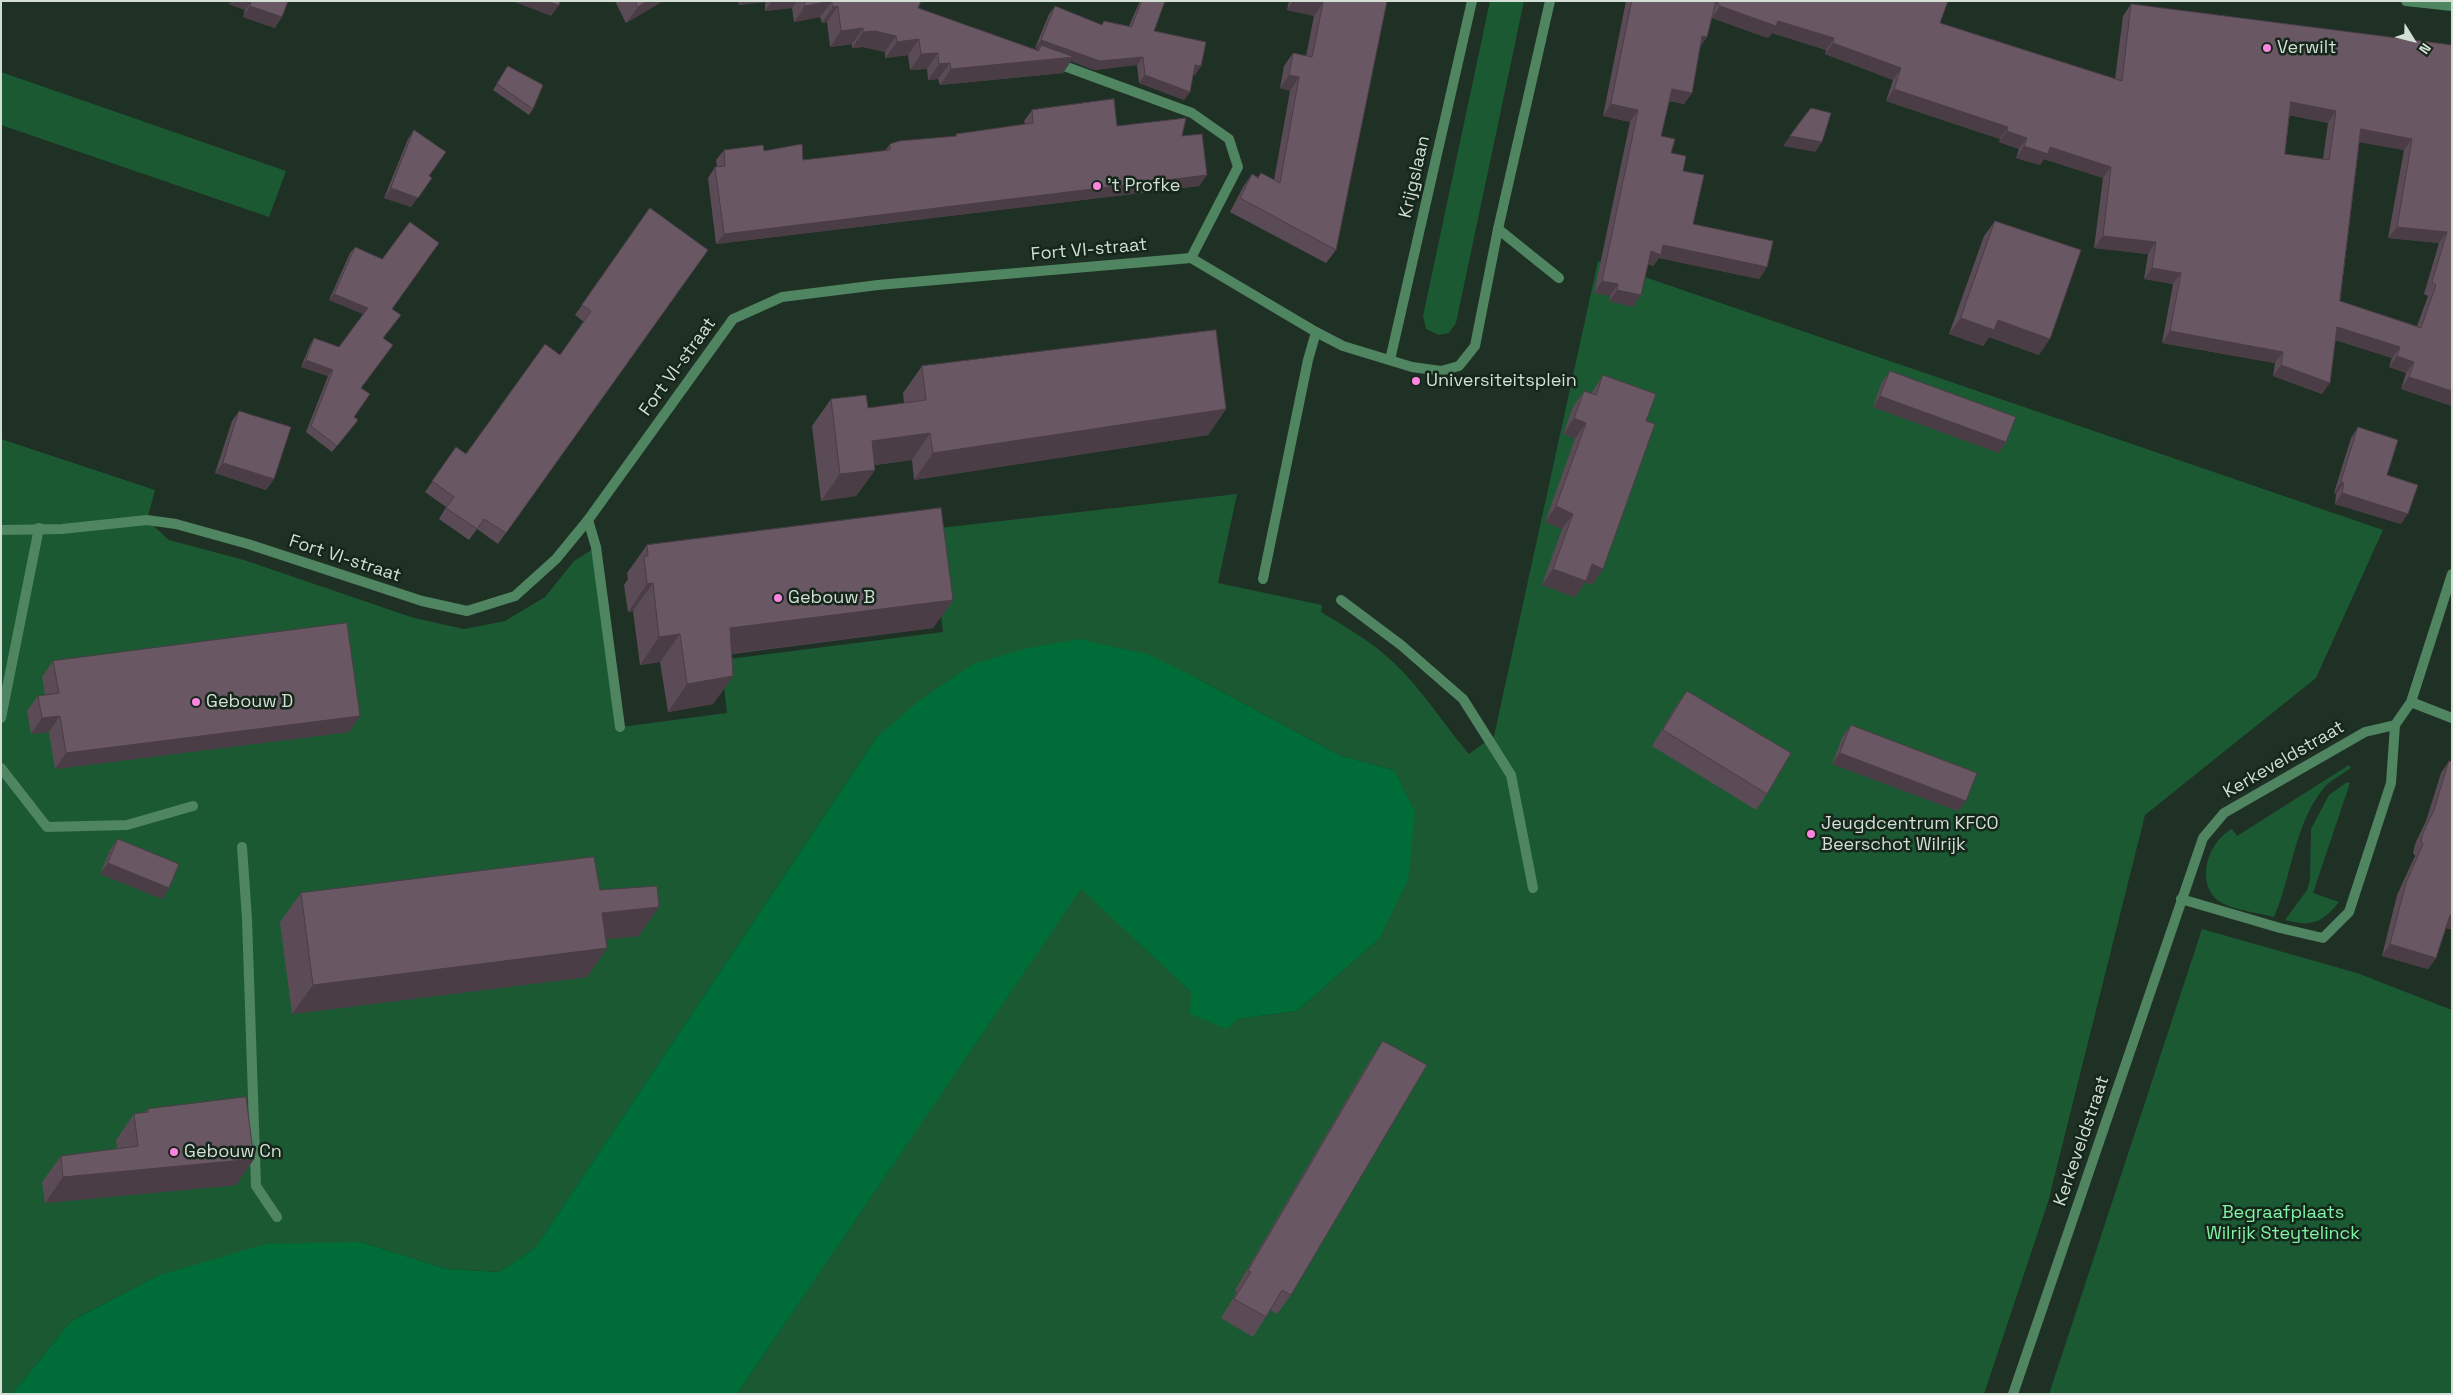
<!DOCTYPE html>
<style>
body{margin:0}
#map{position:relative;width:2453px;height:1395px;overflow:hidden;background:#1f3024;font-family:"Space Grotesk",sans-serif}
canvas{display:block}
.frame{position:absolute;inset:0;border:2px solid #d3ded5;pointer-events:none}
.north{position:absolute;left:2388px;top:15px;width:50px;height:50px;-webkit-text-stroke:4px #15261a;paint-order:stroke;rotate:126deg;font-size:14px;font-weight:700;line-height:20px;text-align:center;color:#d3ded5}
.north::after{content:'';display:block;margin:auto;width:18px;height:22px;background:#d3ded5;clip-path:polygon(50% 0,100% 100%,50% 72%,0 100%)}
</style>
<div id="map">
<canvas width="2453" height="1395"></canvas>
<div class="frame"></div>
<div class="north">N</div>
</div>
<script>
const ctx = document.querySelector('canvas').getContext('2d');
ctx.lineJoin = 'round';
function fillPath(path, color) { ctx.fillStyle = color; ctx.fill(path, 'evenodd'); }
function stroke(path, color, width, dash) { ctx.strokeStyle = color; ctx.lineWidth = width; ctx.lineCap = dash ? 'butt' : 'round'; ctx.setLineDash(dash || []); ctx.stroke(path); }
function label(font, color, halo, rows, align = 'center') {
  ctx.font = font + ' "Space Grotesk",sans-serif'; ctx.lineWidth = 5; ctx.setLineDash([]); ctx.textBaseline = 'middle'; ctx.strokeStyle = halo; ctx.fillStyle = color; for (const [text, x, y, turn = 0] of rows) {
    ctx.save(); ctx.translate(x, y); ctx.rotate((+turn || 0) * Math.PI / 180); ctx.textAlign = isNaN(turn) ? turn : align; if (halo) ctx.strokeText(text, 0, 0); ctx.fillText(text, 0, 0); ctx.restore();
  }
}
const green = new Path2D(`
 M 1490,1 L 1524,1 L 1456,323 L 1449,333 L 1439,335 L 1426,329 L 1423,316 Z
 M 1,72 L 286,171 L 269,217 L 1,125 Z
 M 1598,261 L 2383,530 L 2316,678 L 2145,815 L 2048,1202 L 1984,1394 L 737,1394 L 1081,888 L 1191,992 L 1237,1019 L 1297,1011 L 1379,939 L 1394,770 L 1341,756 L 1193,676 L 876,738 L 535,1248 L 499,1272 L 447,1269 L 361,1242 L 157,1276 L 71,1321 L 12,1394 L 1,1394 L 1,439 L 155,490 L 147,520 L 169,540 L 244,560 L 414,618 L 464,629 L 505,621 L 545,597 L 574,561 L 596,547 L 620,727 L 727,713 L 721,660 L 943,632 L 931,529 L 1237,494 L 1218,583 L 1322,605 L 1321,612 C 1346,627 1372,642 1393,662 C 1423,690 1443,724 1469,754 L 1494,736 Z
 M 2349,765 L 2351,768 C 2342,775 2329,781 2323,789 C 2294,825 2292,876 2274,917 C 2260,913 2234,910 2222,903 C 2193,886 2208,841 2232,829 L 2237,836 Z
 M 2347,782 L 2350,783 L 2313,893 L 2339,902 C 2322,923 2312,927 2285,920 L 2307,890 L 2310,880 L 2311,829 L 2329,795 Z
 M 2202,929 L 2357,973 L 2452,1010 L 2452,1394 L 2049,1394 Z`);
const water = new Path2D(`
 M 1078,639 L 1147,654 L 1193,676 L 1341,756 L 1394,770 L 1415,812 L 1408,879 L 1379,939 L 1297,1011 L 1237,1019 L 1227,1029 L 1190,1014 L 1191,992 L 1081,889 L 737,1394 L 12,1394 L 71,1321 L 157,1276 L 265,1244 L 361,1242 L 447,1269 L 499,1272 L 535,1248 L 876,738 L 920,700 L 973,664 L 1024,649 Z`);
const service = new Path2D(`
 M 1056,63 L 1192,113 L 1229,139 L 1238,167 L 1191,258
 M 1498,229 L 1559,278
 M 588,520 L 596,547 L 620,727
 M 1263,579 L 1308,360 L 1316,332
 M 1341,600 L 1401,645 L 1463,699 L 1511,775 L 1533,888
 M 1,718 L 39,528
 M 1,768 L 47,827 L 127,825 L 193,806
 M 242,847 L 247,919 L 256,1186 L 277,1217`);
const minor = new Path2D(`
 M 1390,360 L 1472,1
 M 1,530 L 62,529 L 147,520 L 176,524 L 248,544 L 422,601 L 467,611 L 515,596 L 556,559 L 588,520 L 733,319 L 782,297 L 878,285 L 1191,258 L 1316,332 L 1343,346 L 1412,367 L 1441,371 L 1459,366 L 1475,346 L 1498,229 L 1550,1
 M 2411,702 L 2452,718
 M 2181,899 L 2280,928 L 2323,938 L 2349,912 L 2391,783 L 2395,725
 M 2013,1394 L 2203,838 L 2224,813 L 2365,732 L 2395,725 L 2411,702 L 2452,574`);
const tertiary = new Path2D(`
 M 2406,1 L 2452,6`);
const wall = new Path2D(`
 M 230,1 L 288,1 L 275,28 L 243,17 L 245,10 L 229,4 Z
 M 615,1 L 663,1 L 626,23 Z
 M 738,1 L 921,1 L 918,8 L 1037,50 L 1038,49 L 1035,48 L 1049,14 L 1055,6 L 1101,25 L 1104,21 L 1129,26 L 1140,1 L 1165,1 L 1154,31 L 1201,66 L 1195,75 L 1193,74 L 1190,92 L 1184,100 L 1139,83 L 1137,65 L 1094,70 L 1071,61 L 1063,73 L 940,85 L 938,79 L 928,80 L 927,69 L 910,70 L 908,55 L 885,58 L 885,52 L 863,47 L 852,48 L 852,44 L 830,47 L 827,22 L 822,23 L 820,17 L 794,22 L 792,8 L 765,11 L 765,2 L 739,5 Z
 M 1289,1 L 1387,1 L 1336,250 L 1326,263 L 1230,212 L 1243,187 L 1252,174 L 1258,177 L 1261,173 L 1274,180 L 1290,91 L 1280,88 L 1284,66 L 1293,53 L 1306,56 L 1314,16 L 1287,10 Z
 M 1626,1 L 1948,1 L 1940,23 L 2115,79 L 2123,16 L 2131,4 L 2452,45 L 2452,406 L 2401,389 L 2406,373 L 2389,367 L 2392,358 L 2335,340 L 2322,394 L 2273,376 L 2275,363 L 2162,343 L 2173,284 L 2144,279 L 2148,254 L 2094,248 L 2103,178 L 2044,159 L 2040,165 L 2016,158 L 2019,149 L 1999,142 L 2000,139 L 1886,101 L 1893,80 L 1825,54 L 1826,50 L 1772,33 L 1768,38 L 1712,18 L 1700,47 L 1692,93 L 1684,104 L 1669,101 L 1661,136 L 1671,153 L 1683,171 L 1693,224 L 1767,267 L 1759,279 L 1659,258 L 1653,266 L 1648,264 L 1633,307 L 1609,301 L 1610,296 L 1594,293 L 1630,122 L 1603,116 ZM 2289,115 L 2328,123 L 2323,159 L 2285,154 ZM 2359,142 L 2404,150 L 2388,238 L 2439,243 L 2424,294 L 2428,296 L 2417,326 L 2340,301 Z
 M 508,66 L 533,109 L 529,115 L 493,90 Z
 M 1032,110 L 1117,126 L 1182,136 L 1207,175 L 1199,186 L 716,244 L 708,178 L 715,167 L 717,167 L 716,160 L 724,150 L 764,151 L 803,160 L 885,151 L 890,144 L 955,136 L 956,134 L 1025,124 L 1024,121 Z
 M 414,130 L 429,176 L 411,207 L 384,198 L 408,139 Z
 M 650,208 L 708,250 L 498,544 L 477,529 L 469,540 L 439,519 L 446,507 L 425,492 L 456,447 L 466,454 L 560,355 L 584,322 L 575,315 Z
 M 1995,221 L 2039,355 L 1989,337 L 1983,346 L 1949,334 L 1984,236 Z
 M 355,247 L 392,309 L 384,338 L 361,388 L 354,417 L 358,420 L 332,452 L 306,432 L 328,376 L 301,367 L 310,345 L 314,338 L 339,347 L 363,314 L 329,300 L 350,253 Z
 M 922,366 L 1226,409 L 1208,435 L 914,480 L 912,460 L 875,465 L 875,470 L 856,496 L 821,501 L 812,426 L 831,399 L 868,408 L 904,403 L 903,393 Z
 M 1890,371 L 2006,442 L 1999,453 L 1873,407 L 1882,382 Z
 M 1603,375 L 1646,421 L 1592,585 L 1585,582 L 1575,597 L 1542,585 L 1562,529 L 1545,522 L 1575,439 L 1563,434 L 1573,407 L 1584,391 L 1591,394 Z
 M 239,411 L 274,479 L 266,490 L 215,473 L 232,421 Z
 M 2358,427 L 2401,524 L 2335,504 L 2336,494 L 2334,493 L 2351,438 Z
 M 647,545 L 953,600 L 933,628 L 732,654 L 733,676 L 713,704 L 668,712 L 660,662 L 640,665 L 633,611 L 628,612 L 624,585 L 628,579 L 627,573 Z
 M 53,661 L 360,716 L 349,732 L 55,769 L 49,732 L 31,734 L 27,711 L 38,696 L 45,695 L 42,677 Z
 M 1687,691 L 1767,794 L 1756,810 L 1652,746 L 1676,706 Z
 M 1851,725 L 1958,811 L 1832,764 L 1843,736 Z
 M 2449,761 L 2446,928 L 2436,958 L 2428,969 L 2382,956 L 2397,895 L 2415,856 L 2413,853 L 2415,844 L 2426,821 L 2441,773 Z
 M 118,839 L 162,899 L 100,874 L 110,850 Z
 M 600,890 L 659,907 L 638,936 L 606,939 L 587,977 L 292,1014 L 280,922 L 301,893 Z
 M 1383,1041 L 1291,1295 L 1277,1314 L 1270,1310 L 1253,1337 L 1221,1318 L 1237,1292 L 1235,1290 L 1370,1060 Z
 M 148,1109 L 254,1159 L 236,1185 L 45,1203 L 42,1182 L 61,1156 L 117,1149 L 116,1140 L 134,1114 L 145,1112 Z`);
const shadedWall = new Path2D(`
 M 231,1 L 252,1 L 245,10 L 229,4 Z
 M 512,1 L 547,1 L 559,5 L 551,16 Z
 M 647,1 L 663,1 L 626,23 L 638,7 Z
 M 741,1 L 765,1 L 765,2 L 739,5 Z
 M 772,1 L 797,1 L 792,8 L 765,11 Z
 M 832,1 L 820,17 L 794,22 L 805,6 Z
 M 1293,1 L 1316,1 L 1323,3 L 1314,16 L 1287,10 Z
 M 250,6 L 282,17 L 275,28 L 243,17 Z
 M 838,6 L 827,22 L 822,23 L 833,7 Z
 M 1720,6 L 1778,21 L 1834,38 L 1826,50 L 1772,33 L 1768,38 L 1712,18 Z
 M 863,28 L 852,44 L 830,47 L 841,31 Z
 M 875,31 L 896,36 L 885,52 L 863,47 L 852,48 L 863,32 Z
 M 1702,36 L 1707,37 L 1699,49 Z
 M 919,39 L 908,55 L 885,58 L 897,42 Z
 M 1041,40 L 1143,57 L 1137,65 L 1094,70 L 1071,61 L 1063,73 L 940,85 L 951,69 L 1063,58 L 1041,45 L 1038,49 L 1035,48 Z
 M 1833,43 L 1901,68 L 1893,80 L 1825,54 Z
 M 938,53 L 927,69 L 910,70 L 921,54 Z
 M 950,63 L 938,79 L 928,80 L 939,64 Z
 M 1195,65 L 1201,66 L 1195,75 L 1189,73 Z
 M 1145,75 L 1190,92 L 1184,100 L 1139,83 Z
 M 1289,75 L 1299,77 L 1290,91 L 1280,88 Z
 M 1672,89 L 1692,93 L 1684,104 L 1664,100 Z
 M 1894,89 L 2008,127 L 2000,139 L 1886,101 Z
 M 2291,102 L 2336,111 L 2328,123 L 2283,114 Z
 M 1611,104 L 1638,110 L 1630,122 L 1603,116 Z
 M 2361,129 L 2412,139 L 2404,150 L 2353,141 Z
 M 2007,131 L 2027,138 L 2019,149 L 1999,142 Z
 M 1790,136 L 1822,142 L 1815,152 L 1783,146 Z
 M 2024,146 L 2050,147 L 2111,167 L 2103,178 L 2044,159 L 2040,165 L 2016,158 Z
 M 1207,175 L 1199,186 L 716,244 L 724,234 Z
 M 432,178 L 411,207 L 384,198 L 391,188 Z
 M 2397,227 L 2447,232 L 2439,243 L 2388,238 Z
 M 2103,236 L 2156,242 L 2148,254 L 2094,248 Z
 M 1663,245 L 1767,267 L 1759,279 L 1659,258 L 1653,266 L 1643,262 L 1651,251 Z
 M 2152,268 L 2181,273 L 2173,284 L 2144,279 Z
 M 1602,281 L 1618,284 L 1610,296 L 1594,293 Z
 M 1617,290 L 1641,295 L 1633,307 L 1609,301 Z
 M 334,294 L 368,308 L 363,314 L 329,300 Z
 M 1961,318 L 1998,320 L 2050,339 L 2039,355 L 1989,337 L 1983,346 L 1949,334 Z
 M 2337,327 L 2400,347 L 2392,358 L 2329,338 Z
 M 2170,331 L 2283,352 L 2275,363 L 2162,343 Z
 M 2397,356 L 2414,362 L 2406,373 L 2389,367 Z
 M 306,360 L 333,370 L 328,376 L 301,367 Z
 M 2281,365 L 2330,383 L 2322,394 L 2273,376 Z
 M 2409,377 L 2452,391 L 2452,406 L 2401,389 Z
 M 1880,396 L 2006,442 L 1999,453 L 1873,407 Z
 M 1226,409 L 1208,435 L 914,480 L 933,453 Z
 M 1574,418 L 1586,423 L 1575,439 L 1563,434 Z
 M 930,433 L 912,460 L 853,468 L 872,441 Z
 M 223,463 L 274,479 L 266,490 L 215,473 Z
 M 875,470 L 856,496 L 821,501 L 840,474 Z
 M 2341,482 L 2344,483 L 2336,494 L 2334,493 Z
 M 2342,493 L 2408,514 L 2401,524 L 2335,504 Z
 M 1556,506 L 1573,514 L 1562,529 L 1545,522 Z
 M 1592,564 L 1603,569 L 1592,585 L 1585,582 L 1575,597 L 1542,585 L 1553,569 Z
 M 653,583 L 633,611 L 628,612 L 647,584 Z
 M 953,600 L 933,628 L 710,656 L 730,628 Z
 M 680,634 L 660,662 L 640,665 L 659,637 Z
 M 733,676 L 713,704 L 668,712 L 687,684 Z
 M 60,716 L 49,732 L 31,734 L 42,718 Z
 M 360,716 L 349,732 L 55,769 L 66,753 Z
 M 1840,753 L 1966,801 L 1958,811 L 1832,764 Z
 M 108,863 L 169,888 L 162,899 L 100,874 Z
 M 659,907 L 638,936 L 582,942 L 602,913 Z
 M 2450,915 L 2452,916 L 2452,930 L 2441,927 Z
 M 2390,944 L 2436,958 L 2428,969 L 2382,956 Z
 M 607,948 L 587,977 L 292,1014 L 313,985 Z
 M 254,1159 L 236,1185 L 45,1203 L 63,1177 Z`);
const building = new Path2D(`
 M 252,1 L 288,1 L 282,17 L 250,6 Z
 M 547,1 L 560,1 L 559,5 Z
 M 635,1 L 647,1 L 638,7 Z
 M 805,1 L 831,1 L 805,6 Z
 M 832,1 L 921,1 L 918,8 L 1039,51 L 1041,45 L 1074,57 L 951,69 L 950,63 L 939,64 L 938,53 L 921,54 L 919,39 L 897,42 L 896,36 L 875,31 L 863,32 L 863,28 L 841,31 L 838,6 L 833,7 Z
 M 1142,1 L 1165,1 L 1154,31 L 1206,42 L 1201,66 L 1195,65 L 1190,92 L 1145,75 L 1143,57 L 1100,61 L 1041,40 L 1055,6 L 1102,25 L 1104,21 L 1131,27 Z
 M 1316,1 L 1387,1 L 1336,250 L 1240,198 L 1252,174 L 1258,178 L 1261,173 L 1280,183 L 1299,77 L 1289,75 L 1293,53 L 1312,57 L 1323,3 Z
 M 1632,1 L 1716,1 L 1707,37 L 1702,36 L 1692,93 L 1672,89 L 1661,136 L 1675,139 L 1671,153 L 1686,156 L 1683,171 L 1704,175 L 1693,224 L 1773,241 L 1767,267 L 1663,245 L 1661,255 L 1651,251 L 1641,295 L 1617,290 L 1618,284 L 1602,281 L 1638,110 L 1611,104 Z
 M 1717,1 L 1948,1 L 1940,23 L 2122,81 L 2131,4 L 2452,45 L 2452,391 L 2409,377 L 2414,362 L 2397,356 L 2400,347 L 2337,327 L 2330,383 L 2281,365 L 2283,352 L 2170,331 L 2181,273 L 2152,268 L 2156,242 L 2103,236 L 2111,167 L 2050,147 L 2048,154 L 2024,146 L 2027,138 L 2007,131 L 2008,127 L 1894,89 L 1901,68 L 1833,43 L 1834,38 L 1778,21 L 1776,26 L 1720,6 ZM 2291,102 L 2336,111 L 2329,160 L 2285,154 ZM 2361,129 L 2412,139 L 2397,227 L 2447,232 L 2432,282 L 2436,285 L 2421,328 L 2340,301 Z
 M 508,66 L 543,85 L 533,109 L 497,84 Z
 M 1114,99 L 1117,126 L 1186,118 L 1182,136 L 1202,134 L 1207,175 L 724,234 L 715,167 L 725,166 L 724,150 L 763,145 L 764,151 L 802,144 L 803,160 L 890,150 L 890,144 L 899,141 L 957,136 L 956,134 L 1033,123 L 1032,110 Z
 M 1811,108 L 1831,113 L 1822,142 L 1790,136 Z
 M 414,130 L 446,152 L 429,176 L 432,178 L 418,198 L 391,188 Z
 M 650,208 L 708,250 L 506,533 L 484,519 L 477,529 L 446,508 L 454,497 L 432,481 L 456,447 L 466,454 L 545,344 L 560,355 L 591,311 L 582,305 Z
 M 1995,221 L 2081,250 L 2050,339 L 1998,320 L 1994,330 L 1961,318 Z
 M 410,222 L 439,243 L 392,309 L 401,315 L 383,338 L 393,345 L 361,388 L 370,394 L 354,417 L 358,420 L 337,446 L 311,426 L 333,370 L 306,360 L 314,338 L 339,347 L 368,308 L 334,294 L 355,247 L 382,259 Z
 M 1216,330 L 1226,409 L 933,453 L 930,433 L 872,441 L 875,470 L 840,474 L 831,399 L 866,395 L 868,408 L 926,400 L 922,366 Z
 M 1890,371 L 2016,417 L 2006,442 L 1880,396 Z
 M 1603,375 L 1656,394 L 1646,421 L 1655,424 L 1603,569 L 1592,564 L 1586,581 L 1553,569 L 1573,514 L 1556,506 L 1586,423 L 1574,418 L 1584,391 L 1596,395 Z
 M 239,411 L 291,427 L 274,479 L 223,463 Z
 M 2358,427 L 2398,440 L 2387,475 L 2418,485 L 2408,514 L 2342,493 L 2344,483 L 2341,482 Z
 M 941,508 L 953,600 L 730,628 L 733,676 L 687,684 L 680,634 L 659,637 L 653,583 L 647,584 L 644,556 L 648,556 L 647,545 Z
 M 347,623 L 360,716 L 66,753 L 60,716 L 42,718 L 38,696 L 59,693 L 53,661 Z
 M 1687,691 L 1791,753 L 1767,794 L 1663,730 Z
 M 1851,725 L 1977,773 L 1966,801 L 1840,753 Z
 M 2449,761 L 2452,762 L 2452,916 L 2450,915 L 2436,958 L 2390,944 L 2406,883 L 2423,844 L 2421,841 L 2423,833 L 2434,810 Z
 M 118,839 L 179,864 L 169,888 L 108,863 Z
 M 594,857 L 600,890 L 657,886 L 659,907 L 602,913 L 607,948 L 313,985 L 301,893 Z
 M 1383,1041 L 1427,1065 L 1291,1295 L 1282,1290 L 1266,1317 L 1234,1299 L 1251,1272 L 1248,1271 Z
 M 246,1097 L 254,1159 L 63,1177 L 61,1156 L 138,1146 L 134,1114 L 148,1112 L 148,1109 Z`);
const markers = [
 [2267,48,5,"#fe85df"],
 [1097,186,5,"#fe85df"],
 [1416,381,5,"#fe85df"],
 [778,598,5,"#fe85df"],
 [196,702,5,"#fe85df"],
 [1811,834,5,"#fe85df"],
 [174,1152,5,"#fe85df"]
];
const poiNames = [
 ["Verwilt",2277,48],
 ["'t Profke",1107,186],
 ["Universiteitsplein",1426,381],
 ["Gebouw B",788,598],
 ["Gebouw D",206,702],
 ["Jeugdcentrum KFCO",1821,824],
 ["Beerschot Wilrijk",1821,845],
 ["Gebouw Cn",184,1152]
];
const streetNames = [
 ["Krijgslaan",1415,177,-77],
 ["Fort VI-straat",1089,250,-5],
 ["Fort VI-straat",678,367,-54],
 ["Fort VI-straat",345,559,18],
 ["Kerkeveldstraat",2284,760,-30],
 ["Kerkeveldstraat",2082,1141,-71]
];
const parkNames = [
 ["Begraafplaats",2283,1213],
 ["Wilrijk Steytelinck",2283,1234]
];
fillPath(green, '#1b5933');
fillPath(water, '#006c37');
stroke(service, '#4f8560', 10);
stroke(minor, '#4f8560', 10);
stroke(tertiary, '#4f8560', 10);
fillPath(wall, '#5b4b56');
fillPath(shadedWall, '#4a3d46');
fillPath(building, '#6a5764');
stroke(building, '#4a3d46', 1);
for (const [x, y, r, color] of markers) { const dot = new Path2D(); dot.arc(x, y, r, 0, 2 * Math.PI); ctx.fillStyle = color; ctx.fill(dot); stroke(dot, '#15261a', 2); }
label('18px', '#d3ded5', '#15261a', poiNames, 'left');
label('18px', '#d3ded5', '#15261a', streetNames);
label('18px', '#80f3a6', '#15261a', parkNames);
</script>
